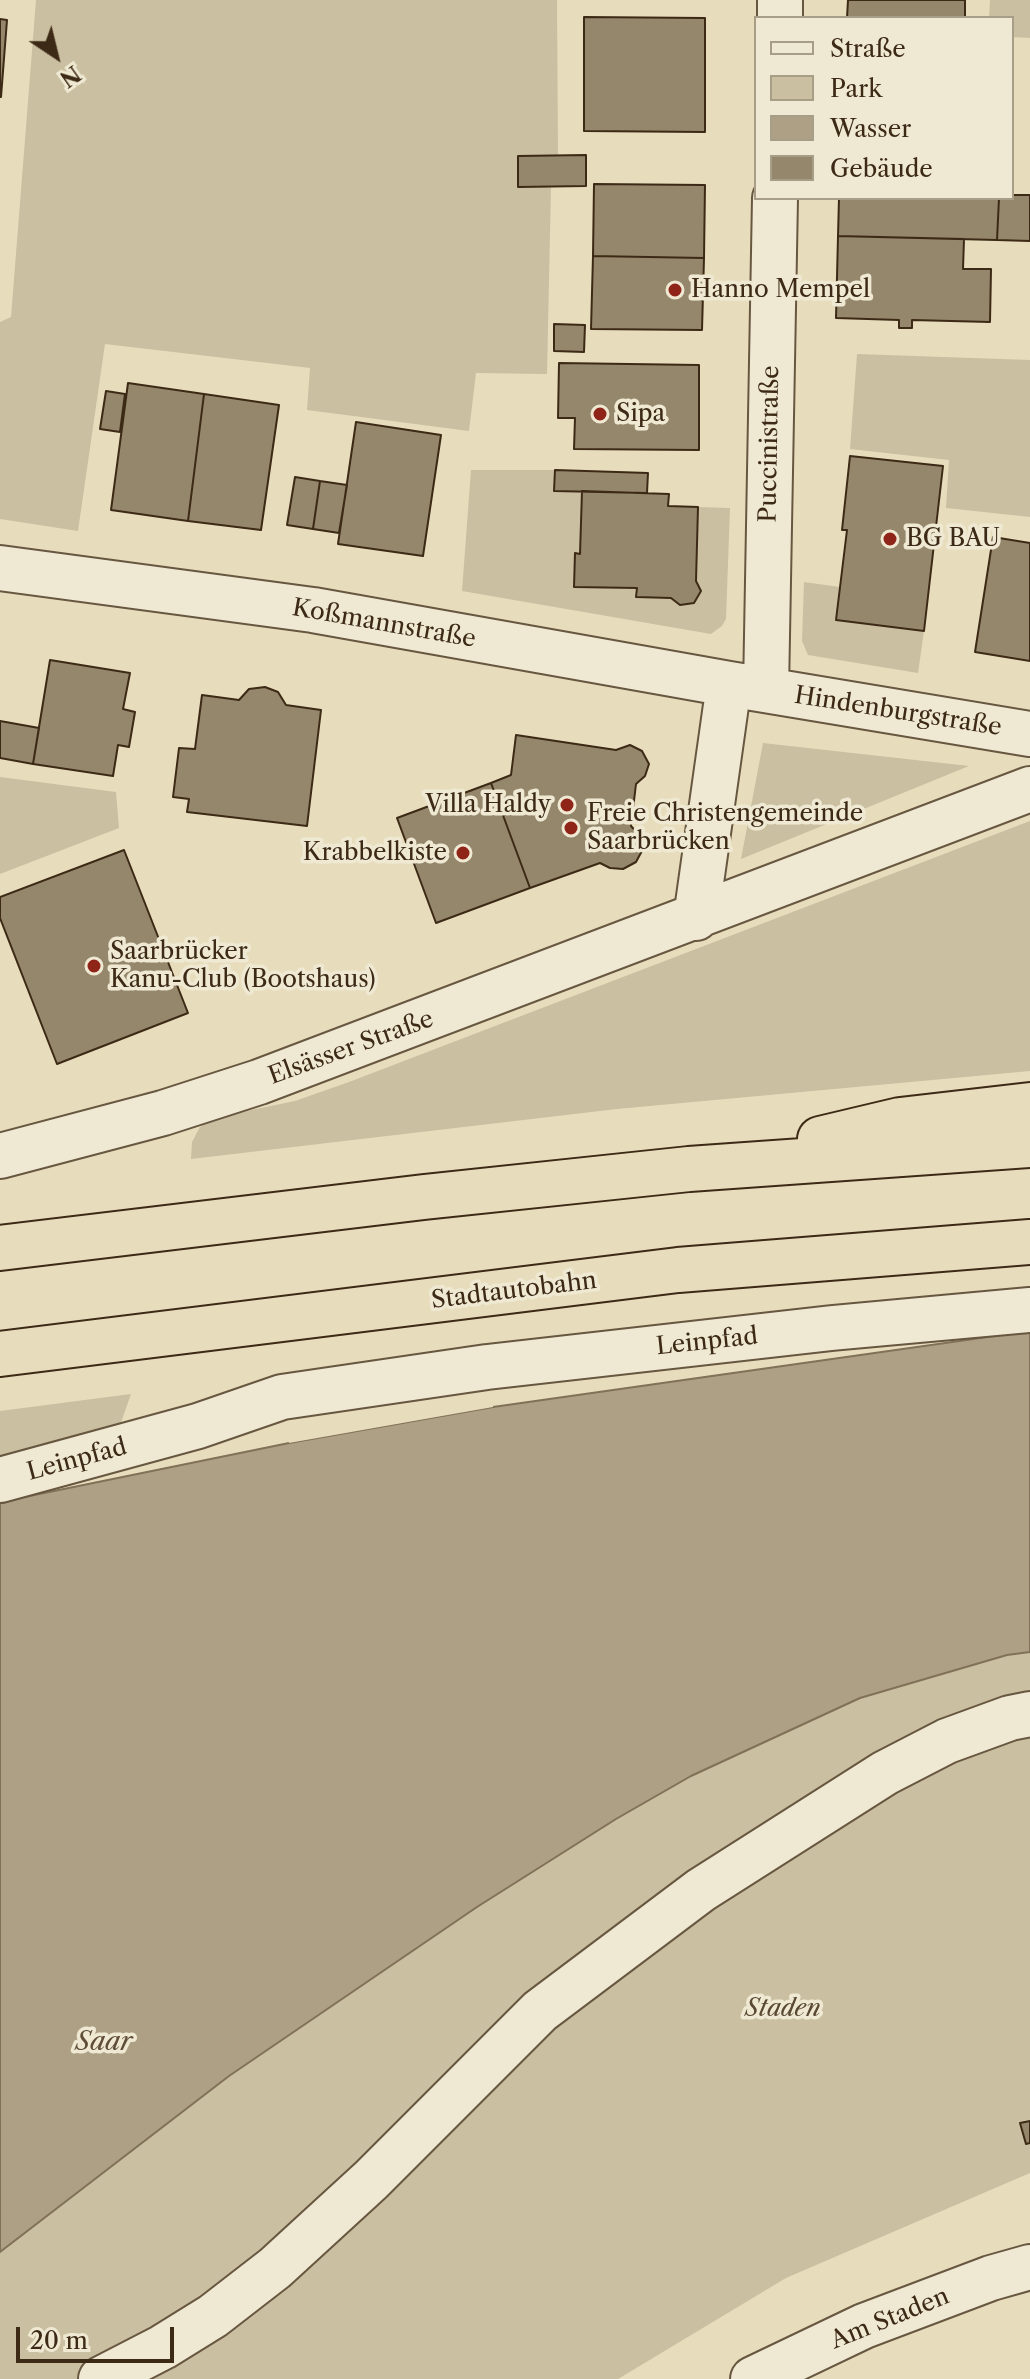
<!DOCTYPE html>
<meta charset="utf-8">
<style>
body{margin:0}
#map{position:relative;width:1030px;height:2379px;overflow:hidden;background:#e7ddbc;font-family:"Libre Caslon Text",serif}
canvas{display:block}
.legend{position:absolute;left:754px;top:16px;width:260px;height:184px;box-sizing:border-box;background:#efe9d3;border:2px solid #a89d87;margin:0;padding:10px 14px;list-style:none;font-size:24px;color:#3d2a16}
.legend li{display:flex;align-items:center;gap:16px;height:40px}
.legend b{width:40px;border:2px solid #a89d87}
.north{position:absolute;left:16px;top:16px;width:80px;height:80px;-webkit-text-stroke:6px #efe9d3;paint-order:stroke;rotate:145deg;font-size:22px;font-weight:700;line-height:32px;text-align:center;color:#3d2a16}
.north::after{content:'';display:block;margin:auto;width:28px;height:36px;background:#3d2a16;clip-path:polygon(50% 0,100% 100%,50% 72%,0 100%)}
.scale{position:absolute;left:16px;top:2327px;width:158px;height:36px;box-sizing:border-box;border:4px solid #3d2a16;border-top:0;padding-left:10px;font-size:24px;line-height:28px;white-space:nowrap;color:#3d2a16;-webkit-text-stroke:6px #efe9d3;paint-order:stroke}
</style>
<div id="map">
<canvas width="1030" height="2379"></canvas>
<ul class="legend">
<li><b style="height:10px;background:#efe9d3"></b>Straße</li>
<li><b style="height:22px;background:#cabfa0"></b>Park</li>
<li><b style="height:22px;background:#ada084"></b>Wasser</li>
<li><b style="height:22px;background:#95876c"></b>Gebäude</li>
</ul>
<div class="north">N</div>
<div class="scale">20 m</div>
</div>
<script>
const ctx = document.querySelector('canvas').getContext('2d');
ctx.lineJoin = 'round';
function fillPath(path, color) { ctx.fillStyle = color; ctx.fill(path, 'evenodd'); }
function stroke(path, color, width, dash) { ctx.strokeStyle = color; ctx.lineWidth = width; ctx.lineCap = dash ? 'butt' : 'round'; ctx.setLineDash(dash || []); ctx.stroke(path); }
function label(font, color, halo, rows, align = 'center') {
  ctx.font = font + ' "Libre Caslon Text",serif'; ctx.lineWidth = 7; ctx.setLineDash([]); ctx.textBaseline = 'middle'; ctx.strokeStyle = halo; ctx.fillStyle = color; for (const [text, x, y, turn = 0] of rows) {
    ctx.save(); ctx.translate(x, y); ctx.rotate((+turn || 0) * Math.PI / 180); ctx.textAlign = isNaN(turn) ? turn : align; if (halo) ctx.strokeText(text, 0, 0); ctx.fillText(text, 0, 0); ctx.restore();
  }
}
const green = new Path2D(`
 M 36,0 L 557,0 L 558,156 L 518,157 L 518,187 L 551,187 L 547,374 L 476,373 L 469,431 L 307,410 L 310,368 L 105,344 L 78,531 L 0,519 L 0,322 L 11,317 Z
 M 990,0 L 1030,0 L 1030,38 L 1012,37 L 1012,18 L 989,18 Z
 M 857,354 L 1030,360 L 1030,517 L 946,508 L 949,460 L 850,449 Z
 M 471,470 L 555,470 L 554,491 L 582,491 L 580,554 L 575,554 L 574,587 L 637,588 L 637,597 L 671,598 L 680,605 L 694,603 L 701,591 L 696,581 L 698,507 L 730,508 L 726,619 L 722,626 L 711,634 L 462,591 Z
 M 804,582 L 840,587 L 836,620 L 924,631 L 918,673 L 808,655 L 802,641 Z
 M 763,743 L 969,766 L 741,859 Z
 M 0,777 L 116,792 L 119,828 L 0,874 Z
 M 1030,821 L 1030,1071 L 617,1109 L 191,1159 L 192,1142 L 200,1127 L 212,1118 L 295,1101 L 349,1082 Z
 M 131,1394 L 119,1428 L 0,1460 L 0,1411 Z
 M 1030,1652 L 1030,2173 L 786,2278 L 618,2379 L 0,2379 L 0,2252 L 229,2076 L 477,1907 L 616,1819 L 691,1776 L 860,1698 L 1007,1655 Z`);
const water = new Path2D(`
 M 1030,1331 L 1030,1652 L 1007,1655 L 860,1698 L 691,1776 L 616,1819 L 477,1907 L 229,2076 L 0,2252 L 0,1502 L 289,1443 L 493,1407 Z`);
const pier = new Path2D(`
 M 493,1403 L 493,1407 L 289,1443 L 288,1439 Z`);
const building = new Path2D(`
 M 848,0 L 965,0 L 965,18 L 847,18 Z
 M 584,17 L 705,18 L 705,132 L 584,131 Z
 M 0,19 L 7,20 L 1,97 L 0,97 Z
 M 586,155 L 586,186 L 518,187 L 518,156 Z
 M 594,184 L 705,185 L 704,258 L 593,256 Z
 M 1012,195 L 1030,195 L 1030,241 L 997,240 L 999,198 L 1012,198 Z
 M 839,198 L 999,198 L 997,240 L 838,236 Z
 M 838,236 L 964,239 L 963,269 L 991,269 L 990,322 L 912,320 L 912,328 L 899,328 L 899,320 L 836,318 Z
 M 593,256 L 704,258 L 702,330 L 591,329 Z
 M 554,324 L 585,325 L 584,352 L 554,351 Z
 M 559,363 L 699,365 L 699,450 L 574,449 L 575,418 L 558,418 Z
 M 128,383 L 204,394 L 188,521 L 111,510 Z
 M 106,391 L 125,394 L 120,432 L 100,429 Z
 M 204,394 L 279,405 L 261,530 L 188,521 Z
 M 356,422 L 441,435 L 423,556 L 338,544 Z
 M 850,456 L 943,466 L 924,631 L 836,620 L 847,530 L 842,530 Z
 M 555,470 L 648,473 L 647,493 L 554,491 Z
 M 295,477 L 320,481 L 313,529 L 287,525 Z
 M 320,481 L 347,485 L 339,533 L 313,529 Z
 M 582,491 L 669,494 L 668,506 L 698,507 L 696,581 L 701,591 L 694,603 L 680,605 L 671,598 L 636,597 L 637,588 L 574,587 L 575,553 L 580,554 Z
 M 993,537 L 1030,543 L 1030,661 L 975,652 Z
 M 50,660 L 130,673 L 123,709 L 135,712 L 129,747 L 118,745 L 113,776 L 33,764 Z
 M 265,687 L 278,692 L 286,705 L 321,710 L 307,826 L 187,812 L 189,799 L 173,797 L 179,748 L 195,749 L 202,695 L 239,700 L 249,689 Z
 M 0,721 L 39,728 L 33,764 L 0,758 Z
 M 516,735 L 616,750 L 630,745 L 642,751 L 649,764 L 645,776 L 636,784 L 631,826 L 639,835 L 643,849 L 636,862 L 623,869 L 610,868 L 600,863 L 530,888 L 491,783 L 511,775 Z
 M 491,783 L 530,888 L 436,923 L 397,818 Z
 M 124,850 L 188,1013 L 57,1064 L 0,918 L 0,897 Z
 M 1030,2121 L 1030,2143 L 1026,2144 L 1020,2123 Z`);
const minor = new Path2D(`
 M 780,18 L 780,0
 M 0,568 L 313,610 L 729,684 L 1030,734
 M 766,690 L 775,198
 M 696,918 L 729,684
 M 0,1156 L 163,1113 L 259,1082 L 1030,789
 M 0,1480 L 198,1426 L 282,1397 L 487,1367 L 832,1328 L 1030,1310
 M 101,2379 L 163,2347 L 213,2316 L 275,2268 L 371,2180 L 540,2011 L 701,1890 L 885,1773 L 947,1741 L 1010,1718 L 1030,1714
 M 753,2379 L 864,2326 L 991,2278 L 1030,2267`);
const highway = new Path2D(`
 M 820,1139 L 900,1120 L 1030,1105
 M 0,1248 L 424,1197 L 689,1169 L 1030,1145
 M 0,1354 L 678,1270 L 1030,1242`);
const markers = [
 [675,290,8,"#8f2418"],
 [600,414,8,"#8f2418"],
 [890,539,8,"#8f2418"],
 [567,805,8,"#8f2418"],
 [571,828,8,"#8f2418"],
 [463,853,8,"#8f2418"],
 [94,966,8,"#8f2418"]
];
const poiNames = [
 ["Hanno Mempel",691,290],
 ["Sipa",616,414],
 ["BG BAU",906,539],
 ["Villa Haldy",551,805,"right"],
 ["Freie Christengemeinde",587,814],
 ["Saarbrücken",587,842],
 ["Krabbelkiste",447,853,"right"],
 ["Saarbrücker",110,952],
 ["Kanu-Club (Bootshaus)",110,980]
];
const streetNames = [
 ["Puccinistraße",770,444,-89],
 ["Koßmannstraße",384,624,10],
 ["Hindenburgstraße",898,712,9],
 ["Elsässer Straße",351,1048,-20],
 ["Stadtautobahn",514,1291,-7],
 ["Leinpfad",707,1342,-6],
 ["Leinpfad",77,1460,-15],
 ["Am Staden",890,2319,-22]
];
const parkNames = [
 ["Staden",783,2009]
];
const waterNames = [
 ["Saar",104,2042]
];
fillPath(green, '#cabfa0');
fillPath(water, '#ada084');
stroke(water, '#807158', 2);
fillPath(pier, '#e7ddbc');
fillPath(building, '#95876c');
stroke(building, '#3d2a16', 2);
stroke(minor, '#685740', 48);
stroke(highway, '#3d2a16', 48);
stroke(minor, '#efe9d3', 44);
stroke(highway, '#e7ddbc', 44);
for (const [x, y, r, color] of markers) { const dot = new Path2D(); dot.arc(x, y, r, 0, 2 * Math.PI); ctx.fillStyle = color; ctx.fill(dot); stroke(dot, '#efe9d3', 3); }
label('24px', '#3d2a16', '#efe9d3', poiNames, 'left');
label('24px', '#3d2a16', '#efe9d3', streetNames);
label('italic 24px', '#594832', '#efe9d3', parkNames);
label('italic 26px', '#5f4d37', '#efe9d3', waterNames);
</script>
